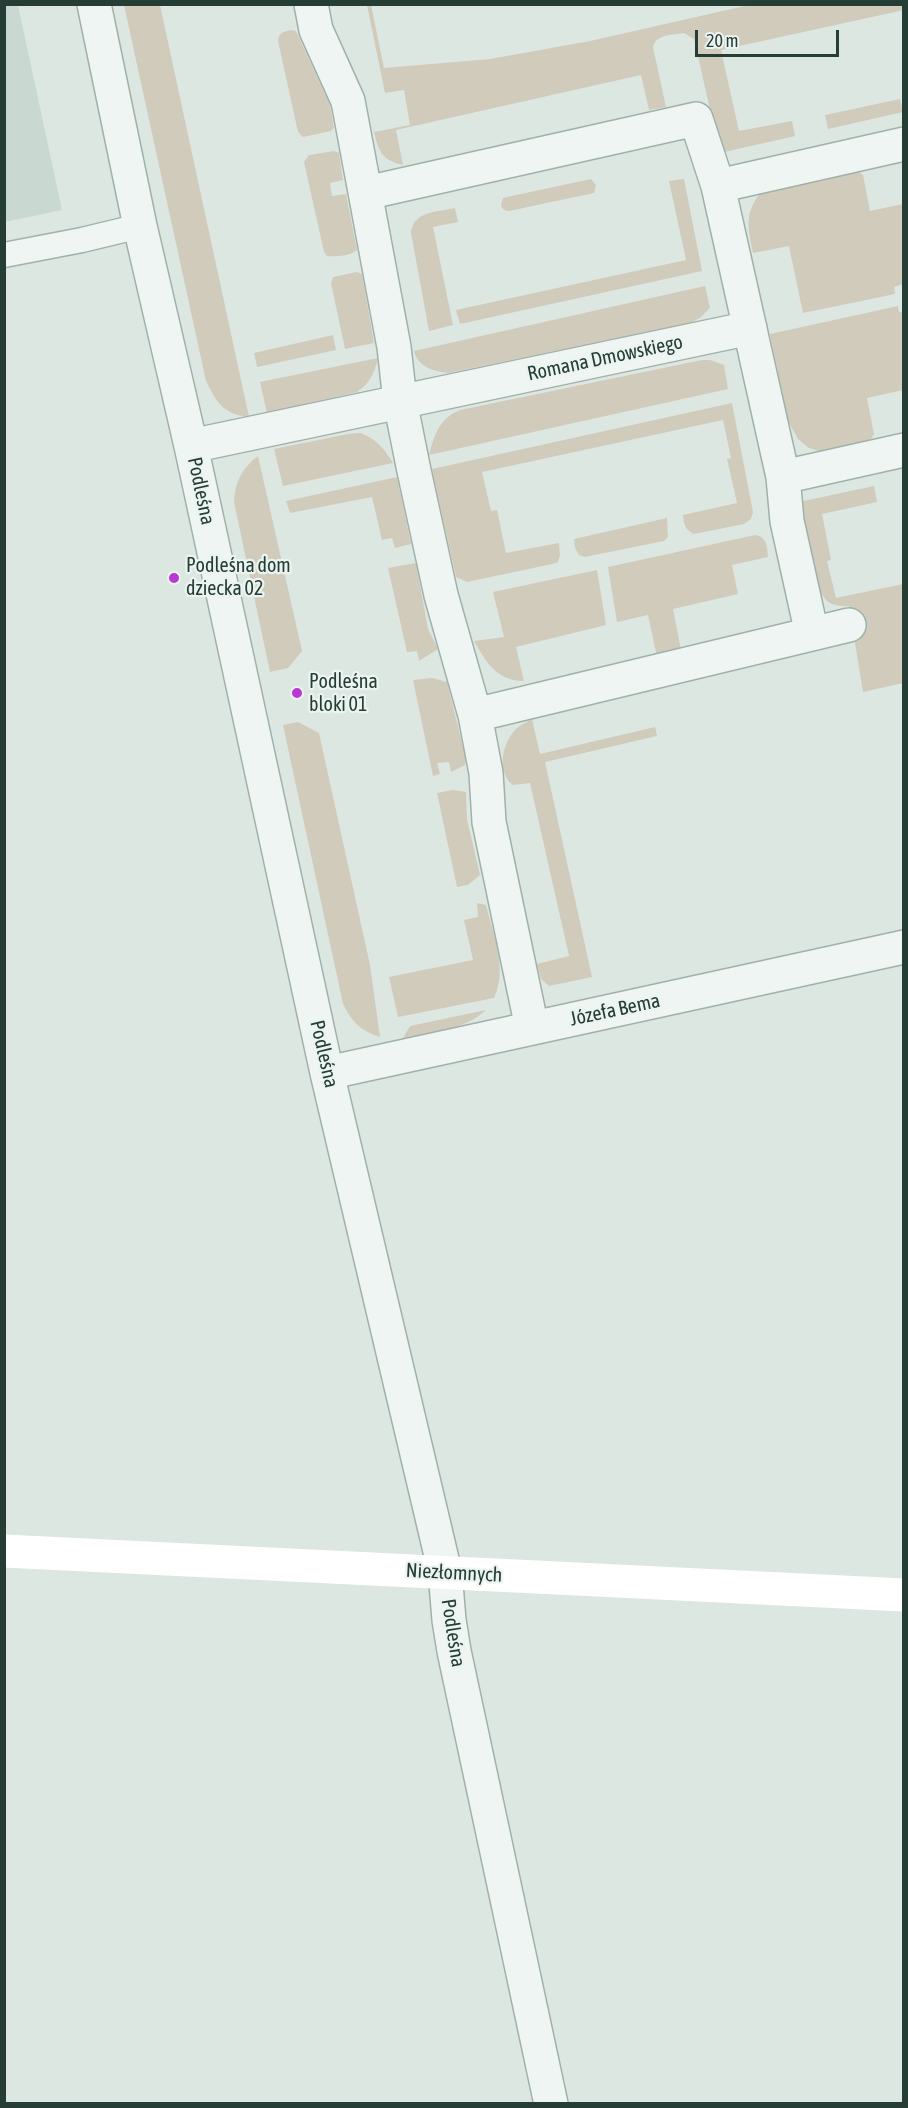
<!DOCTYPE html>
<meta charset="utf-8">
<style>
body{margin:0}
#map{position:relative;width:908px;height:2108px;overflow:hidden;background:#dce7e2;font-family:"Asap Condensed",sans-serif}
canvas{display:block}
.frame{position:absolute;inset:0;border:6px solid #253d34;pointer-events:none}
.scale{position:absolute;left:695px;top:30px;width:144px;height:27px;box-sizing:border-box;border:3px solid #253d34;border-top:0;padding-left:8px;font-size:18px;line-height:21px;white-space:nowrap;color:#253d34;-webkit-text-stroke:4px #ebf4f0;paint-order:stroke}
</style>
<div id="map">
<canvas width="908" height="2108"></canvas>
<div class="frame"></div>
<div class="scale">20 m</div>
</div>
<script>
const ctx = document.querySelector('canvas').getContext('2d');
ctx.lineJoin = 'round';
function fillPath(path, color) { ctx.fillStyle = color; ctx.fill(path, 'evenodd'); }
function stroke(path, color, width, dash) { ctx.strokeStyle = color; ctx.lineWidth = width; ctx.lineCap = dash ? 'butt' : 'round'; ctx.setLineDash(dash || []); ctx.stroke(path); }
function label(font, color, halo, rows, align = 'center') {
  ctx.font = font + ' "Asap Condensed",sans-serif'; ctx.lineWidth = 4.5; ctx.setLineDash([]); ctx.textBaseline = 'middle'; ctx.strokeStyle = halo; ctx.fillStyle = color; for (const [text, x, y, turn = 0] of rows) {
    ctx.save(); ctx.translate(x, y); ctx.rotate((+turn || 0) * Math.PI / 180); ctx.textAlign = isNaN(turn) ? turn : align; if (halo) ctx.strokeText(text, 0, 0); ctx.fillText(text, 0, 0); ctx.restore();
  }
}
const built = new Path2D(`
 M 4,5 L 18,5 L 62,210 L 5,222 Z`);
const green = new Path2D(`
 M 903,4 L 904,10 L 721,50 L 739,131 L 792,121 L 795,136 L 720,153 L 694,39 L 684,33 C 673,35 656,34 653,47 L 666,107 L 649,110 L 641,75 L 396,130 L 403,165 C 382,160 379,152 374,132 L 410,125 L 404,90 L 385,93 L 367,5 L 371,5 L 384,68 L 490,59 L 590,41 L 749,5 Z
 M 124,5 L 160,5 L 249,417 C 223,414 217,403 206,381 Z
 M 291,30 L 296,31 L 330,105 L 334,128 L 331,131 L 303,137 L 298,132 L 278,41 C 279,32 283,32 291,30 Z
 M 900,99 L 903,112 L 828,129 L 825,115 Z
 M 334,151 L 339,153 L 343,180 L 330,183 L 332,196 L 346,194 L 357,250 C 350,256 336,257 327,256 L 324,252 L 304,162 L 309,155 Z
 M 851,166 L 863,175 L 870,211 L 903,204 L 903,284 L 894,287 L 895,294 L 803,313 L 789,246 L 753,253 C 747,225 744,209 766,187 Z
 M 591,179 L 596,185 L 594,193 L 509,211 L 504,210 L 501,206 L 503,198 L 507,197 Z
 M 684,179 L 702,271 L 460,324 L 456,310 L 686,260 L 669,181 Z
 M 455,208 L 458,222 L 433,227 L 453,325 L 429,331 L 411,233 C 413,211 437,212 455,208 Z
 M 357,272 L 362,274 L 374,343 L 345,349 L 331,283 L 333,277 Z
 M 705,286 L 710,308 L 701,317 L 691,323 L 448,373 C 433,371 418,367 414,351 Z
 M 898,306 L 899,312 L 903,312 L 903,390 L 867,398 L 874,434 L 867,445 L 822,452 L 809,448 L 798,439 L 788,421 L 770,334 Z
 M 333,335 L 336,350 L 257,367 L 254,353 Z
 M 378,358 C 374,374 370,383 357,392 L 267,413 L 260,382 Z
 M 702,360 L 710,360 L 724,365 L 728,389 L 429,455 C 435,433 439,419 460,410 Z
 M 732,403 L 753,512 L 751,519 L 744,524 L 694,534 C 685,530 684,525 683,515 L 737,503 L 727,459 L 731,458 L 723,420 L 482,472 L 491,511 L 497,510 L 506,553 L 559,543 L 560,555 L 558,562 L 552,564 L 467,582 L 456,577 L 432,469 Z
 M 361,433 C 377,440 384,448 393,463 L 283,486 L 274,449 L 348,434 Z
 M 258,456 L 302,651 L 288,668 L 270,672 L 234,502 C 235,482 242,468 258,456 Z
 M 397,477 L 411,544 L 395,548 L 392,538 L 382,540 L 372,497 L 290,513 L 286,501 Z
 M 874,486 L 877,502 L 822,514 L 831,560 L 827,561 L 836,598 L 903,584 L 903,683 L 863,692 L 849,606 C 841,606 833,606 827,601 C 812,587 804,524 799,502 Z
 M 667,518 L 668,537 L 664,541 L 585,557 L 579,555 L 575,548 L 574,539 Z
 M 755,535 C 767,537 767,546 768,557 L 732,565 L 738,594 L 673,609 L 681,650 L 657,657 L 648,615 L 617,622 L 608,567 Z
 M 416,563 L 428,629 L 438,649 L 419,661 L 417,651 L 407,652 L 388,568 Z
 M 597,570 L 606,625 L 516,647 L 524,681 C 497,681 486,662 474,641 L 504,637 L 493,592 Z
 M 432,678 L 447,682 L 466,759 L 465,765 L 451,772 L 449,762 L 437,763 L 440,774 L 433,776 L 413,680 Z
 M 532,719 L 540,754 L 655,727 L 657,736 L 545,762 L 592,977 L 549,986 L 541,979 L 537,964 L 569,956 L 530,783 L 513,785 C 496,772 502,743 516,729 C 520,725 527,722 532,719 Z
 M 298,722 L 319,733 L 370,965 L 380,1037 C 361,1031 352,1022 343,1004 L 283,725 Z
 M 453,790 L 466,792 L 467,819 L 480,875 L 468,885 L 457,887 L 437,793 Z
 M 477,903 L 486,905 C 493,934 508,969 494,998 L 398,1017 L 389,977 L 473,960 L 464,920 L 478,917 Z
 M 486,1010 C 465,1030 431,1032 403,1038 L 410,1026 Z`);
const lane = new Path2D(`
 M 4,255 L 82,240 L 140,226`);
const street = new Path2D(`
 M 94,4 L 140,226 L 191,446 L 327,1073 L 445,1572 L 449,1620 L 454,1651 L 551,2104
 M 311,4 L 316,30 L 348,101 L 394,347 L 400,401 L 413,466 L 441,595 L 475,715 L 486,773 L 489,822 L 532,1028
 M 718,186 L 904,144
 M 366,193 L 696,119 L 718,186 L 783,477 L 787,521 L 812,634
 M 191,446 L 750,328
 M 783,477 L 904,450
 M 475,715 L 849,625
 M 327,1073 L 904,947`);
const secondary = new Path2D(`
 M 4,1551 L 904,1595`);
const markers = [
 [174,578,6,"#b938d4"],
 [297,693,6,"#b938d4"]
];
const streetNames = [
 ["Romana Dmowskiego",605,358,-12],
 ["Podleśna",201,491,78],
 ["Józefa Bema",615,1010,-12],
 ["Podleśna",324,1054,77],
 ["Niezłomnych",454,1573,3],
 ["Podleśna",453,1633,81]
];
const poiNames = [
 ["Podleśna dom",186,566],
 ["dziecka 02",186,589],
 ["Podleśna",309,682],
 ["bloki 01",309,705]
];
fillPath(built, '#c9d9d2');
fillPath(green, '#d1cbbc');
stroke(lane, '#a1b1aa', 27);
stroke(street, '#a1b1aa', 36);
stroke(lane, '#eef5f2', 24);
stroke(street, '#eef5f2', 33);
stroke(secondary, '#fff', 33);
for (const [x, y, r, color] of markers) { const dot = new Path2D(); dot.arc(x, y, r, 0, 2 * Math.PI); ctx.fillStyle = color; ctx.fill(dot); stroke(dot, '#ebf4f0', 2); }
label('20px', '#253d34', '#ebf4f0', streetNames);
label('20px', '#253d34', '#ebf4f0', poiNames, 'left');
</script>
